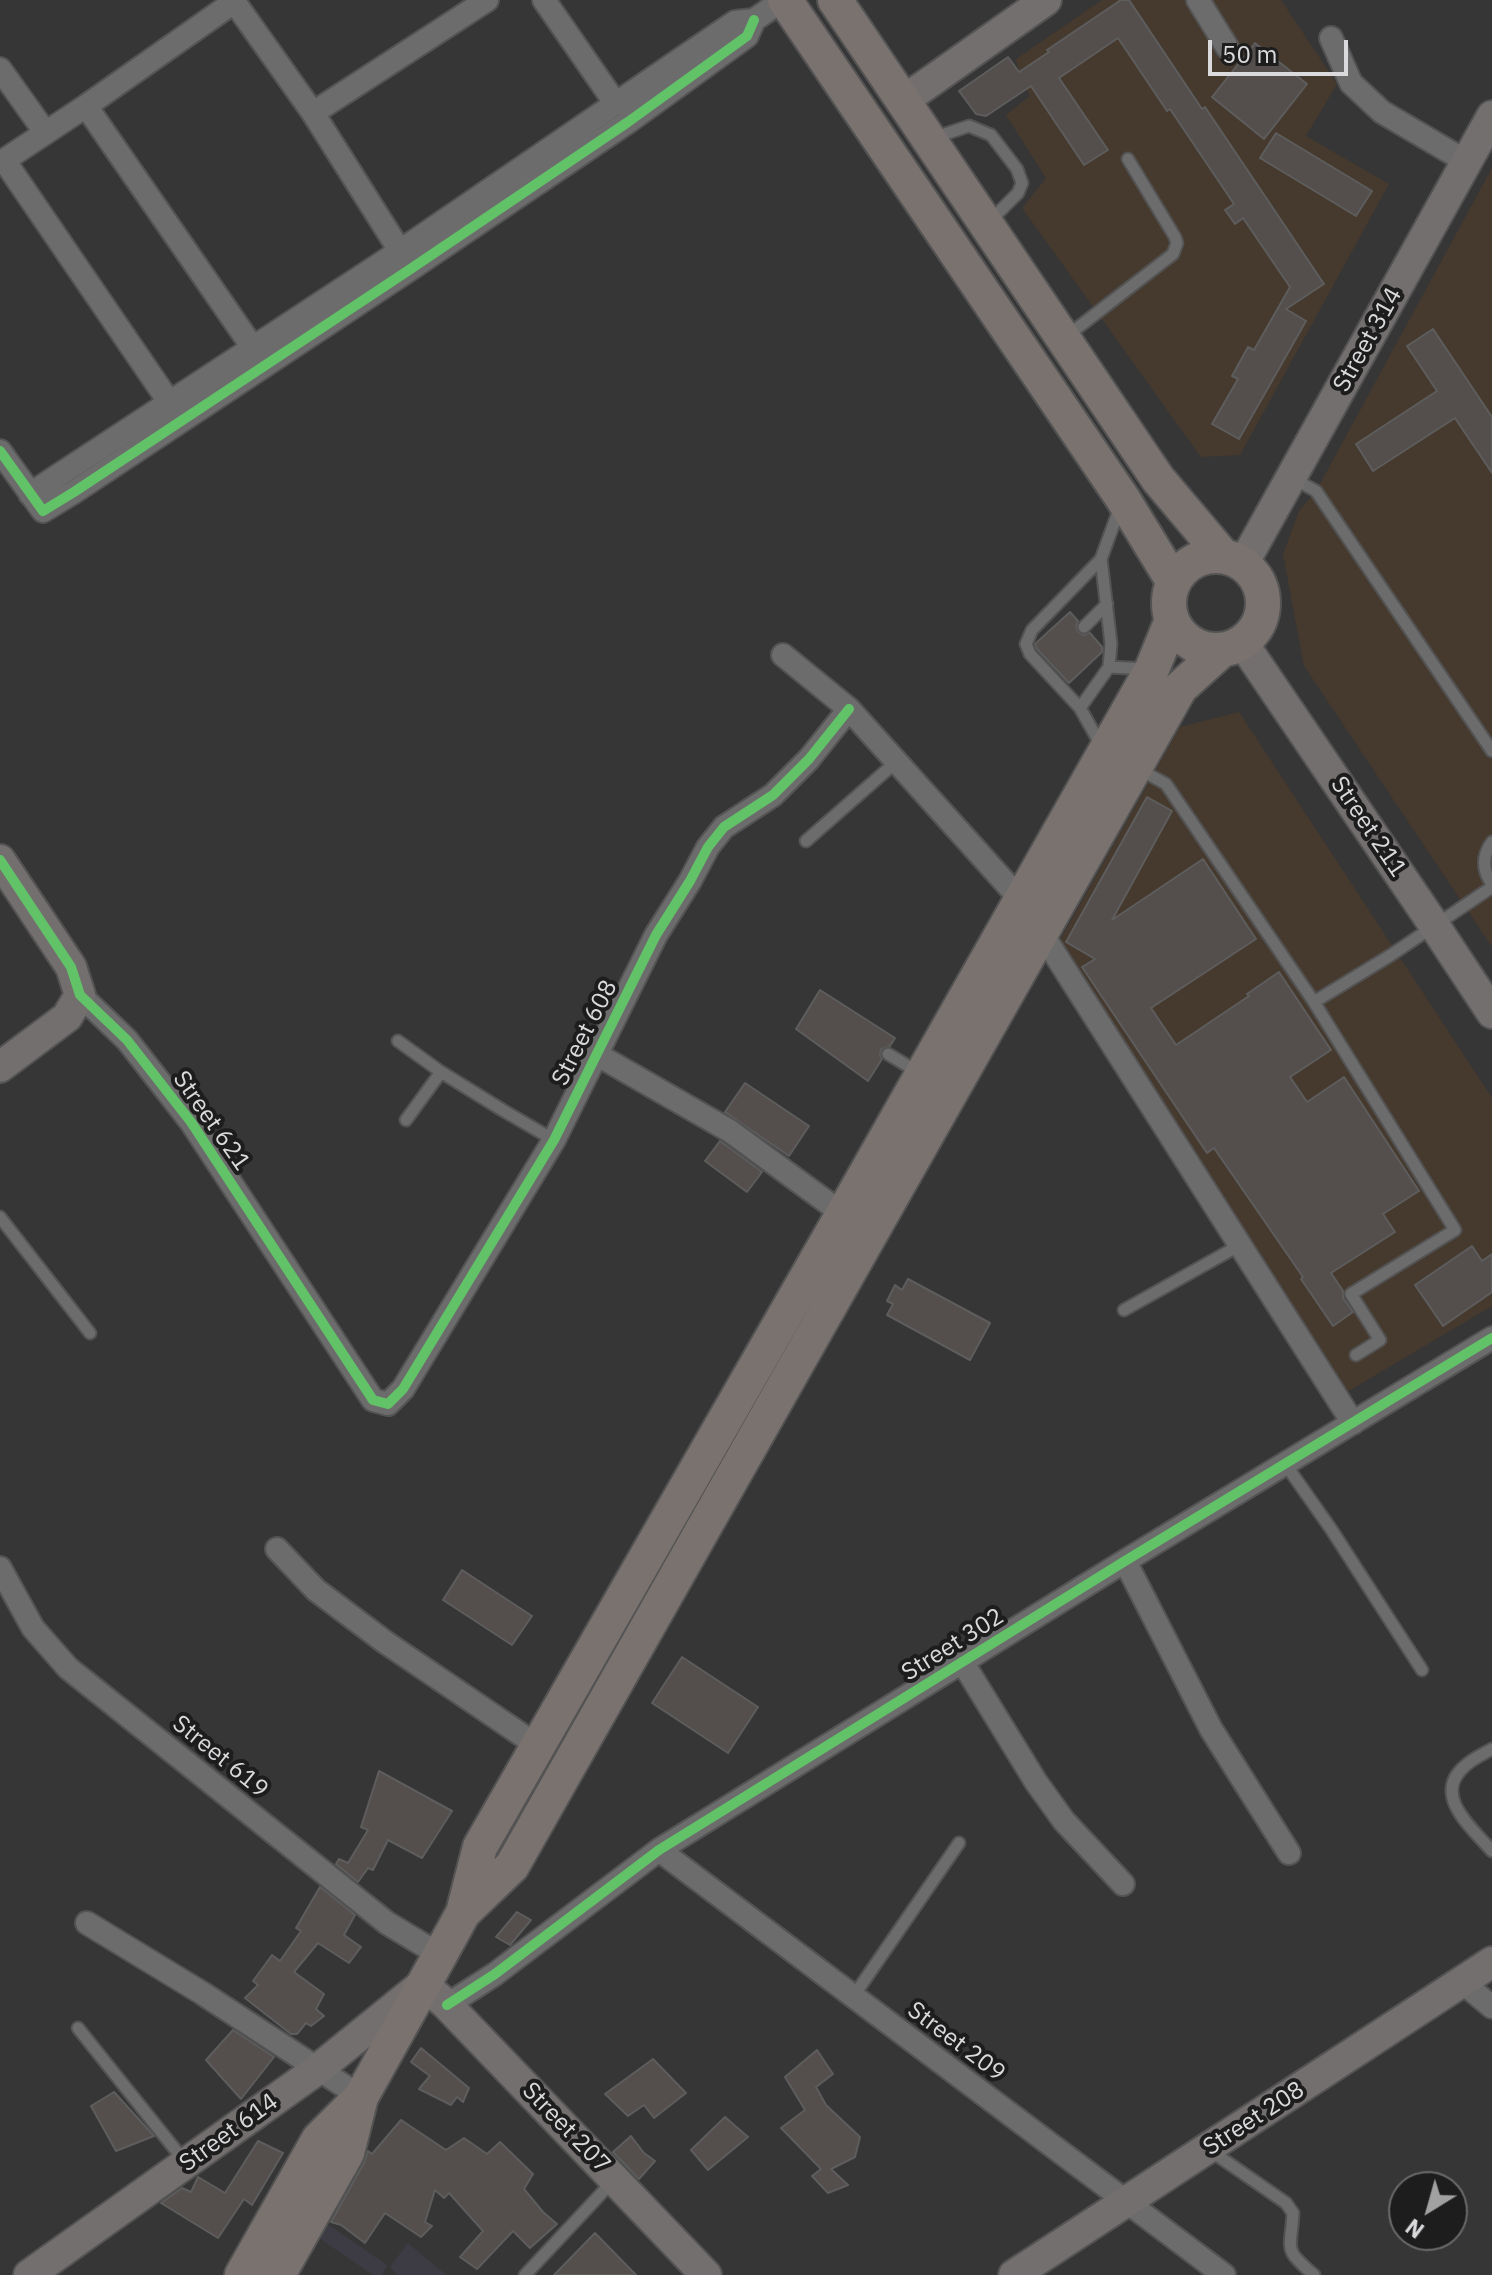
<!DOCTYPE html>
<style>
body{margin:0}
#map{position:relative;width:1492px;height:2275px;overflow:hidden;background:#363637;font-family:"IBM Plex Sans",sans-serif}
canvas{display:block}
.north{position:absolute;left:1388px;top:2171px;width:80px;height:80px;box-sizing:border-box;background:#1d1d1e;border:2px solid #69696a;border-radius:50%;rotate:217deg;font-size:22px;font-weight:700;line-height:32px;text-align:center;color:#dadadc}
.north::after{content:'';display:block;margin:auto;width:28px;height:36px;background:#a1a1a2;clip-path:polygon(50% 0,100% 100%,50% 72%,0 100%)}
.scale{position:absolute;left:1208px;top:40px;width:140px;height:36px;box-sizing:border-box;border:4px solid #dadadc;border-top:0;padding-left:10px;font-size:24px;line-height:28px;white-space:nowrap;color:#dadadc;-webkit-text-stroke:6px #1d1d1e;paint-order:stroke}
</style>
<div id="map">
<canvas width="1492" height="2275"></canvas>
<div class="north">N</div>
<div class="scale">50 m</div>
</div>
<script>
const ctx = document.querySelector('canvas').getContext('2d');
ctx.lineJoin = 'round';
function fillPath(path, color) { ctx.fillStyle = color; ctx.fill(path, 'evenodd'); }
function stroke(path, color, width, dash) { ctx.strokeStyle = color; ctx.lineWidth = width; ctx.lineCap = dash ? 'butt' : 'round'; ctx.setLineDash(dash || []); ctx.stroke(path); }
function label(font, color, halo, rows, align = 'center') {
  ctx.font = font + ' "IBM Plex Sans",sans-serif'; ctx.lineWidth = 8; ctx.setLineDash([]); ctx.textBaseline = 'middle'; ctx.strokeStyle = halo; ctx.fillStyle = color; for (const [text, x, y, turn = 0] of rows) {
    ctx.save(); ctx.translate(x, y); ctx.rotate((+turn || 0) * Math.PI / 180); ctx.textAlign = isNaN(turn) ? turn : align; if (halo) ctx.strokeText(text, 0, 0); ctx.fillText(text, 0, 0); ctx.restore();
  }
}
const built = new Path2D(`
 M 329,2225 L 387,2265 L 382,2275 L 373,2275 L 316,2236 Z
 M 408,2243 L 446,2275 L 398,2275 L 390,2267 Z`);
const education = new Path2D(`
 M 1102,0 L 1281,0 L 1337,84 L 1306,136 L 1389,184 L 1240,455 L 1201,457 L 1022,208 L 1046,178 L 1006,115 L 1030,96 L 1021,79 L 1016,59 Z
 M 1492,168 L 1492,947 L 1304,666 L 1283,554 L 1299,511 L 1316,491 Z
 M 1239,712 L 1492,1098 L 1492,1306 L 1347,1392 L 1060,940 L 1180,727 Z`);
const building = new Path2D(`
 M 1121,0 L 1129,0 L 1202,109 L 1205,107 L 1324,284 L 1286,309 L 1306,321 L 1239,439 L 1212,424 L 1238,379 L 1232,376 L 1248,347 L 1254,350 L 1290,287 L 1243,218 L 1235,224 L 1225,210 L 1234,204 L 1170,109 L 1167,111 L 1118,38 L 1059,78 L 1108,150 L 1084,165 L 1031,86 L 986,116 L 976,114 L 959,91 L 1008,57 L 1019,72 L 1049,52 L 1047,50 Z
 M 1255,43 L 1307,84 L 1264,139 L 1212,97 Z
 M 1276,133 L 1372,191 L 1356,216 L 1260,158 Z
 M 1433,329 L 1492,417 L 1492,473 L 1455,418 L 1373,471 L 1356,444 L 1437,391 L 1407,346 Z
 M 1070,612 L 1078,621 L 1076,626 L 1078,632 L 1083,635 L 1090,633 L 1102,647 L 1102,652 L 1069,683 L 1037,649 L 1035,644 Z
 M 1147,797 L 1172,811 L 1112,920 L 1203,859 L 1256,939 L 1151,1008 L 1176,1045 L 1249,996 L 1247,994 L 1279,972 L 1331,1050 L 1290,1077 L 1307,1102 L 1344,1077 L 1419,1191 L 1383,1214 L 1395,1232 L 1331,1273 L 1343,1291 L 1343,1298 L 1353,1312 L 1333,1326 L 1301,1279 L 1303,1277 L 1214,1148 L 1207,1153 L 1082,967 L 1095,959 L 1066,942 Z
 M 820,990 L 895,1038 L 890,1046 L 881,1049 L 880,1055 L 882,1059 L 868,1081 L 796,1029 Z
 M 745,1083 L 809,1126 L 789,1156 L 725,1112 Z
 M 720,1141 L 762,1172 L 747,1192 L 705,1161 Z
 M 1472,1246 L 1482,1261 L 1492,1254 L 1492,1292 L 1443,1326 L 1415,1285 Z
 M 908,1279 L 990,1323 L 970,1360 L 887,1315 L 893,1304 L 887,1301 L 895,1285 L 902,1290 Z
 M 462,1570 L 532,1616 L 512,1645 L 443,1600 Z
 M 682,1657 L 758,1707 L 728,1753 L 652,1703 Z
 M 379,1771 L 452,1811 L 422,1858 L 388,1840 L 373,1870 L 368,1868 L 358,1882 L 336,1864 L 339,1859 L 348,1863 L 368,1830 L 361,1827 Z
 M 320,1887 L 355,1915 L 344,1935 L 361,1947 L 349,1963 L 318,1943 L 294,1972 L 324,1994 L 316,2009 L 324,2016 L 311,2026 L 306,2023 L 297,2034 L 291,2034 L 245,1998 L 258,1985 L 253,1981 L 272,1955 L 280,1961 L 301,1931 L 296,1928 Z
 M 517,1912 L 531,1920 L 510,1945 L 496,1937 Z
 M 233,2030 L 274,2057 L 241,2099 L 206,2060 Z
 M 421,2048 L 469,2088 L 463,2102 L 457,2097 L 451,2105 L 419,2089 L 430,2076 L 411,2062 Z
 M 817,2050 L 833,2074 L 816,2087 L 826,2105 L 860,2137 L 855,2157 L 831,2169 L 848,2185 L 828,2193 L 812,2176 L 821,2169 L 781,2128 L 805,2110 L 785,2077 Z
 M 653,2059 L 686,2093 L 654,2118 L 644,2105 L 628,2116 L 605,2094 Z
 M 114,2092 L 154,2136 L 116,2151 L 91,2106 Z
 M 725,2117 L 748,2137 L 708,2170 L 691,2150 Z
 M 401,2120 L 446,2150 L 464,2138 L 487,2154 L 500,2142 L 533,2174 L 524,2189 L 543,2212 L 557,2224 L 530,2248 L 513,2231 L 477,2269 L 460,2257 L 483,2231 L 449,2193 L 444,2198 L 435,2190 L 425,2222 L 432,2226 L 421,2237 L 385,2213 L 365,2243 L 341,2225 L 331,2222 L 364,2163 L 368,2151 L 372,2154 Z
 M 631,2136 L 644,2153 L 655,2161 L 639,2179 L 613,2152 Z
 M 258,2141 L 283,2153 L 252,2205 L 244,2199 L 218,2238 L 161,2203 L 182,2188 L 191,2192 L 198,2177 L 225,2193 Z
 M 595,2233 L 636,2275 L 554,2275 Z`);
const lane = new Path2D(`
 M 933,138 L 969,126 L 991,135 L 1017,169 L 1022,183 L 1018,193 L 990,221
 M 1067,336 L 1173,254 L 1177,243 L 1175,237 L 1128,159
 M 1294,479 L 1316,491 L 1492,751
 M 1084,627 L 1107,604
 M 1109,667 L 1147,669
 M 1080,708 L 1109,667 L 1111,644 L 1101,559
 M 1102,747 L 1080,708 L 1030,654 L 1026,644 L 1032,630 L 1101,559 L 1120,507
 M 1139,769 L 1166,784 L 1314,1002
 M 806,841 L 896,762
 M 1492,842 C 1482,856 1482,870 1492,884
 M 398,1041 L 441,1072
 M 888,1054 L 918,1072
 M 406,1120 L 441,1072 L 504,1111 L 554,1140
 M 0,1217 L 90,1333
 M 1124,1310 L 1240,1245
 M 1356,1355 L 1380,1340 L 1351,1294 L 1455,1230 L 1314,1002 L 1391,955 L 1492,887
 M 1286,1465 L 1331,1529 L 1422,1670
 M 1492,1749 C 1483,1754 1472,1759 1465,1766 C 1431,1795 1472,1828 1492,1851
 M 853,1997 L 959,1843
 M 78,2028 L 186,2163
 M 1211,2151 L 1286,2203 L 1293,2213 C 1291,2251 1282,2248 1314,2275
 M 525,2275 L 612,2182`);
const street = new Path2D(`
 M 233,0 L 313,113 L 400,251
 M 544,0 L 616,104
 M 1198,0 L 1227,47
 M 1331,38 L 1351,83 L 1382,112 L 1467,162
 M 0,69 L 45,132
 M 86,106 L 260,358
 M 313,113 L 487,0
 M 4,160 L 176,412
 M 0,163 L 86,106 L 234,2
 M 0,451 L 43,511 L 74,492 L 412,268 L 628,122 L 747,36 L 754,20
 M 30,494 L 400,251 L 735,22 L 754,20 L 783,0
 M 783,655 L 849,709 L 1021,900
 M 1041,932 L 1353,1423
 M 80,995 L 127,1040 L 191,1122 L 373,1400 L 388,1404 L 403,1389 L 554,1140 L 656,935 L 690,881 L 708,847 L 724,827 L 773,795 L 809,759 L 849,709
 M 596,1054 L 730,1131 L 843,1214
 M 277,1549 L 316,1590 L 385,1642 L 538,1746
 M 1125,1561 L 1211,1729 L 1289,1853
 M 0,1568 L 33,1628 L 68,1668 L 387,1923 L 440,1955
 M 963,1663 L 1036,1782 L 1064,1821 L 1123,1884
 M 659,1850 L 1224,2275
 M 87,1923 L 202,1993 L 361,2097
 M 1462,1982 L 1492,2007
 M 447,2005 L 495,1974 L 659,1850 L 1125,1561 L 1492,1338`);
const secondary = new Path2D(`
 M 903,101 L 1046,0
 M 1243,564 L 1492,116
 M 1242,642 L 1434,925 L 1492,1013
 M 0,860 L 71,967 L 80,995 L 67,1017 L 0,1067
 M 29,2275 L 318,2069 L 423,1984 L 447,2005 L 706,2275
 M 1014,2275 L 1492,1962`);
const primary = new Path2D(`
 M 785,0 L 1123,499 L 1173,581
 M 835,0 L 1158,479 L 1223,556
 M1169 603a47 47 0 1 1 94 0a47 47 0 1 1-94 0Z
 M 463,1913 L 512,1866 L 1180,688 L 1222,650
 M 242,2275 L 319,2139 L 361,2097 L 440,1955 L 463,1913 L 480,1847 L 843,1214 L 1152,669 L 1172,620
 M 278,2275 L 347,2153 L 361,2097`);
const cycleway = new Path2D(`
 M 0,451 L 43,511 L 74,492 L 412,268 L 628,122 L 747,36 L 754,20
 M 0,860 L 71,967 L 80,995 L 127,1040 L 191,1122 L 373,1400 L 388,1404 L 403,1389 L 554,1140 L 656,935 L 690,881 L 708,847 L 724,827 L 773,795 L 809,759 L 849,709
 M 447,2005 L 495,1974 L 659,1850 L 1125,1561 L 1492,1338`);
const streetNames = [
 ["Street 314",1368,340,-61],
 ["Street 211",1368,827,56],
 ["Street 608",585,1033,-63],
 ["Street 621",211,1121,55],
 ["Street 302",953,1645,-32],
 ["Street 619",220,1757,39],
 ["Street 209",956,2042,37],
 ["Street 208",1254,2119,-33],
 ["Street 207",566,2128,46],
 ["Street 614",229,2133,-36]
];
fillPath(built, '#3d3c44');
fillPath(education, '#46392d');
fillPath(building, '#544e4d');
stroke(building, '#5d5d5d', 2);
stroke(lane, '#535354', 15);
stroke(street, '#535354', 26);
stroke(secondary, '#535354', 34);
stroke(primary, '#535354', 38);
stroke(lane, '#6c6c6d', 11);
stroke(street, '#6c6c6d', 22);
stroke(secondary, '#736f6e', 30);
stroke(primary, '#7a726f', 34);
stroke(cycleway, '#61c268', 10);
label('24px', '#dadadc', '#1d1d1e', streetNames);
</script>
